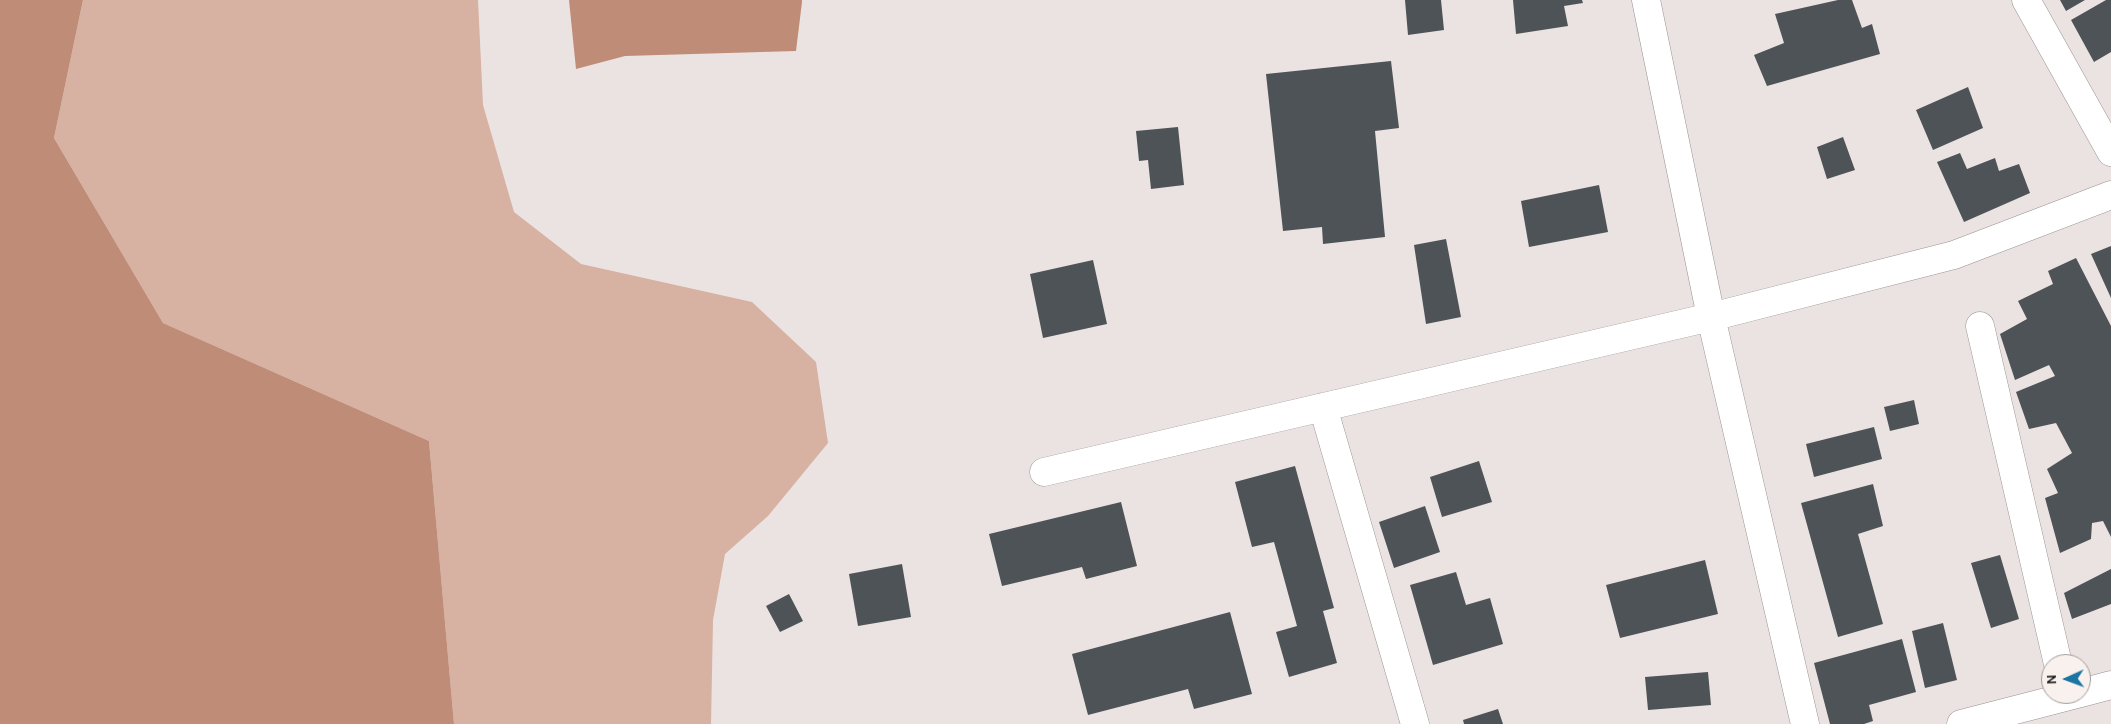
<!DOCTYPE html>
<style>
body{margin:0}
#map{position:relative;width:2111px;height:724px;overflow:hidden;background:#ebe3e1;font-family:Karla,sans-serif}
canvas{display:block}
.north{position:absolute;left:2041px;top:654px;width:50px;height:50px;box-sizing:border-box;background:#f8f1ee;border:1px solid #9e9997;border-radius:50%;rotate:268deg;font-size:14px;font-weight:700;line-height:20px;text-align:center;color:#171514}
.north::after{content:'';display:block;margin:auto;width:18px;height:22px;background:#1c74a3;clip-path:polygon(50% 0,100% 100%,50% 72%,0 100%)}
</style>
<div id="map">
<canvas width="2111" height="724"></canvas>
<div class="north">N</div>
</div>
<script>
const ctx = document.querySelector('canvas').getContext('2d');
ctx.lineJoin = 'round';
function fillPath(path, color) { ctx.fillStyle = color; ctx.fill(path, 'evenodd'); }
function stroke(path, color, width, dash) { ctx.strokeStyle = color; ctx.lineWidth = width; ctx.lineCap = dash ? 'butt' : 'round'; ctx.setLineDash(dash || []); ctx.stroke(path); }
const green = new Path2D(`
 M 83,0 L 478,0 L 483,105 L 514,212 L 581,264 L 752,302 L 816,362 L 828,443 L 768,516 L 725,554 L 713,620 L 711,724 L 454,724 L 429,441 L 163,323 L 54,138 Z`);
const water = new Path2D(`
 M 0,0 L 83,0 L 54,138 L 163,323 L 429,441 L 454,724 L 0,724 Z
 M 569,0 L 802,0 L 802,2 L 796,51 L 625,56 L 576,69 Z`);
const building = new Path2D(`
 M 1405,0 L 1441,0 L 1444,30 L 1408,35 Z
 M 1513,0 L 1582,0 L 1583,3 L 1564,6 L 1568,26 L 1516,34 Z
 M 1838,0 L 1852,0 L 1862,28 L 1872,24 L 1880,54 L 1767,86 L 1754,55 L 1784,43 L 1775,14 Z
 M 2060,0 L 2085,0 L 2066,11 Z
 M 2106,0 L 2111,0 L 2111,52 L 2094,62 L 2071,20 Z
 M 1391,61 L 1399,128 L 1375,131 L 1385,237 L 1323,244 L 1322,227 L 1283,231 L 1266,74 Z
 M 1968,87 L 1983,128 L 1933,150 L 1916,110 Z
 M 1178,127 L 1184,185 L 1151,189 L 1148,160 L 1139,161 L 1136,131 Z
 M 1843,137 L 1855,170 L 1827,179 L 1817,147 Z
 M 1960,153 L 1967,169 L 1995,158 L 1999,171 L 2019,164 L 2030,193 L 1964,222 L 1937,162 Z
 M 1599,185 L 1608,232 L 1529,247 L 1521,201 Z
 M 1446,239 L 1461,317 L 1426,324 L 1414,245 Z
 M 2111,246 L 2111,298 L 2091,254 Z
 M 2076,258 L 2111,326 L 2111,537 L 2103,521 L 2092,523 L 2091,539 L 2060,553 L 2045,498 L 2058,493 L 2047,469 L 2072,453 L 2056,423 L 2029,429 L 2016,392 L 2055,376 L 2049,365 L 2015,380 L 2000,334 L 2027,319 L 2018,301 L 2053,284 L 2048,271 Z
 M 1093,260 L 1107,324 L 1043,338 L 1030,274 Z
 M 1914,400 L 1919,424 L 1890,431 L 1884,407 Z
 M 1874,427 L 1882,459 L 1814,477 L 1806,444 Z
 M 1479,461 L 1492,502 L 1442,517 L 1430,477 Z
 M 1295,466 L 1334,608 L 1323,611 L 1337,663 L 1289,677 L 1276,632 L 1297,626 L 1274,542 L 1252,547 L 1235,482 Z
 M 1873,484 L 1883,526 L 1858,534 L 1883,624 L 1838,637 L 1801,503 Z
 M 1121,502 L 1137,566 L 1086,579 L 1082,567 L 1002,586 L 989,534 Z
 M 1425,506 L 1440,552 L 1394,568 L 1379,522 Z
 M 2000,555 L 2019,619 L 1991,628 L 1971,563 Z
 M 1705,560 L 1718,614 L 1620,638 L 1606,585 Z
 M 902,564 L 911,617 L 858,626 L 849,574 Z
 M 2111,569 L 2111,604 L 2072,619 L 2064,593 Z
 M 1456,572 L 1466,605 L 1490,598 L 1503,644 L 1433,665 L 1410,585 Z
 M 789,594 L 803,621 L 780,632 L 766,606 Z
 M 1230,612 L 1252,694 L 1194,709 L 1188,689 L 1088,715 L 1072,654 Z
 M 1943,623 L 1957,680 L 1925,688 L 1912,631 Z
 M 1902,639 L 1916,692 L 1869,705 L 1873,721 L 1864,724 L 1830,724 L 1814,663 Z
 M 1708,672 L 1711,705 L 1648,710 L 1645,677 Z
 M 1498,709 L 1503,724 L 1464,724 L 1463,720 Z`);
const minor = new Path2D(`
 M 1646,0 L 1711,317 L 1805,724
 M 2026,0 L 2111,152
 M 1980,326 L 2058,664
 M 1323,407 L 1415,724
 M 1044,472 L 1711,317 L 1954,255 L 2111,195
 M 2081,693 L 2111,685
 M 1961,724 L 2077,694`);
fillPath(green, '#d7b1a2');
fillPath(water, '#bf8c77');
fillPath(building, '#4e5357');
stroke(minor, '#9a9391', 29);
stroke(minor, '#fff', 28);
</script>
